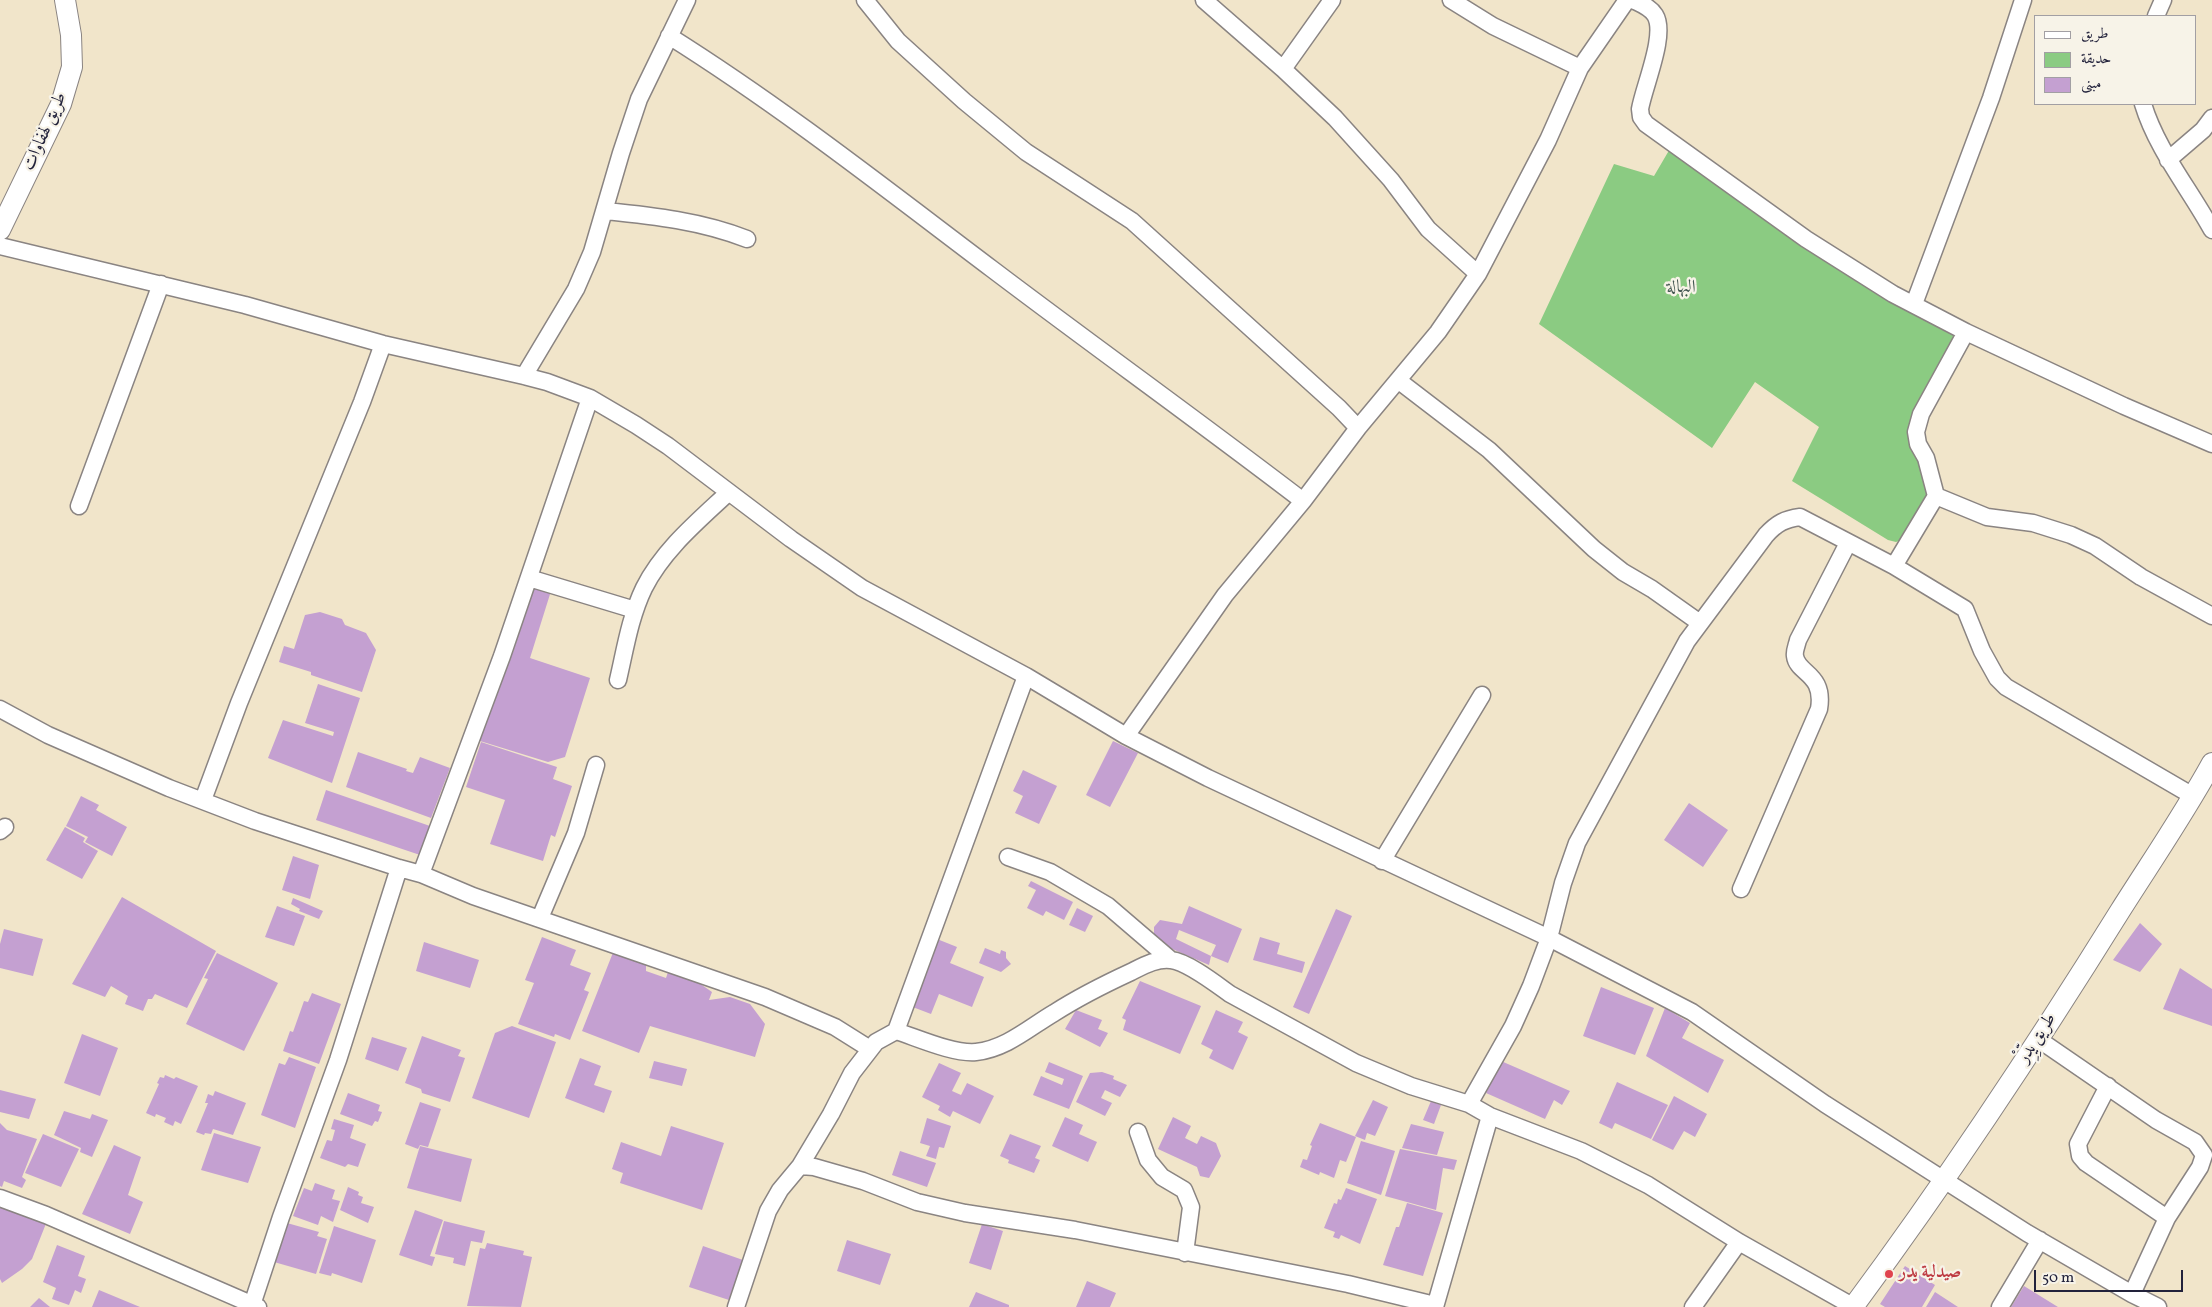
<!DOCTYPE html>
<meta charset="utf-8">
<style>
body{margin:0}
#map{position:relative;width:2212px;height:1307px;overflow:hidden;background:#f1e5ca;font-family:Vollkorn,Amiri,serif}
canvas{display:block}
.legend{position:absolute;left:2034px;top:15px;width:162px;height:90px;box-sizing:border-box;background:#f7f3e8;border:1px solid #a29fa3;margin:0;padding:6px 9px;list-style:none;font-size:15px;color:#22223b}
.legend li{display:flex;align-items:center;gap:10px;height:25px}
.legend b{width:25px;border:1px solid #a29fa3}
.scale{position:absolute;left:2034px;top:1270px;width:149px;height:22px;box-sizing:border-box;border:2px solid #22223b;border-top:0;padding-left:6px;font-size:15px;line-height:18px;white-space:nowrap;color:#22223b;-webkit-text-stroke:4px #f7f3e8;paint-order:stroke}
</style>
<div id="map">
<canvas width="2212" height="1307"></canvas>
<ul class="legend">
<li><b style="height:6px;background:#fff"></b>طريق</li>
<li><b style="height:14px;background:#8bcb82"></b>حديقة</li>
<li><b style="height:14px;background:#c4a0d1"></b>مبنى</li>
</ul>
<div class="scale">50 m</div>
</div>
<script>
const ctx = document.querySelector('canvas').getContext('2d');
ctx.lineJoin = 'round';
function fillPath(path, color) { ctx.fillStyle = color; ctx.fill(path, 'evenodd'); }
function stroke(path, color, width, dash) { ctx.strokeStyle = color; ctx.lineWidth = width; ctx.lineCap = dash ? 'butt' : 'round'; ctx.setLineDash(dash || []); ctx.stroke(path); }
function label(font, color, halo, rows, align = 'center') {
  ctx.font = font + ' Vollkorn,Amiri,serif'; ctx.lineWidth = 4.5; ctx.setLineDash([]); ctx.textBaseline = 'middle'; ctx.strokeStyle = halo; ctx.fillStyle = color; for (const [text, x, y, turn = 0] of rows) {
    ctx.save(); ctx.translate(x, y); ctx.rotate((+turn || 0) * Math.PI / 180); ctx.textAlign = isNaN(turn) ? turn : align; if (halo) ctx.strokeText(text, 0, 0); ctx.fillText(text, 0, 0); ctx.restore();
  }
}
const green = new Path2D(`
 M 1671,147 L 1953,332 L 1955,342 L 1918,417 L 1929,492 L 1901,540 L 1896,542 L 1888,540 L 1792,481 L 1819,427 L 1755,382 L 1712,448 L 1539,324 L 1614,164 L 1654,176 Z`);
const building = new Path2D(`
 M 534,586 L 551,591 L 530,658 L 590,678 L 565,757 L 548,762 L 480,741 L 509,652 L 513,652 Z
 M 320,612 L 342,619 L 345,625 L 366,633 L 376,650 L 362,692 L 311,675 L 311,672 L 279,662 L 284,646 L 294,649 L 305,615 Z
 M 318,684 L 360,698 L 332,783 L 268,758 L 283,720 L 333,736 L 334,732 L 305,723 Z
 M 1113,741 L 1138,753 L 1110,807 L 1086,795 Z
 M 481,742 L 557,767 L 553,779 L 572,786 L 555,837 L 551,835 L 543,861 L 490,844 L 505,800 L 466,787 Z
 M 358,752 L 407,769 L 406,771 L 413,773 L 420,757 L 450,768 L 431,818 L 346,787 Z
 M 1023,770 L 1057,786 L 1039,824 L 1015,813 L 1023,796 L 1013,791 Z
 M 326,790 L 430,826 L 420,855 L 316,820 Z
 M 81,796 L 99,805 L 96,810 L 127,827 L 112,856 L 85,842 L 88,837 L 66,826 Z
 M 1689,803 L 1728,830 L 1703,867 L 1664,840 Z
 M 65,827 L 85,838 L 83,842 L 98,851 L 82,879 L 46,860 Z
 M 293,856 L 319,865 L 310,899 L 282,890 Z
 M 1031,881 L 1073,902 L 1064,920 L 1046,911 L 1043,916 L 1027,908 L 1036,890 L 1028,886 Z
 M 122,897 L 216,951 L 187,1008 L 155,994 L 152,999 L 148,999 L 143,1011 L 125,1004 L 128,996 L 111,986 L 105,997 L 72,984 Z
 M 293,898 L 323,911 L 319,919 L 299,911 L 300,909 L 291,904 Z
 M 277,906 L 305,916 L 294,946 L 265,937 Z
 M 1189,906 L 1242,929 L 1228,963 L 1211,956 L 1216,945 L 1179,930 L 1176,939 L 1211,956 L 1209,965 L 1154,941 L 1154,927 L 1160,920 L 1182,924 Z
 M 1077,908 L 1093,916 L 1085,932 L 1069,925 Z
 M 1336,909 L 1352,916 L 1309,1014 L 1293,1007 Z
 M 2140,923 L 2162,944 L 2140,972 L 2113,960 Z
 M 4,929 L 43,939 L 33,976 L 0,968 L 0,944 Z
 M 542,937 L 576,950 L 570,965 L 591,973 L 584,990 L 589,992 L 570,1040 L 555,1034 L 554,1037 L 518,1024 L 534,983 L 525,980 Z
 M 1260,937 L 1280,943 L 1277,954 L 1305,962 L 1302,973 L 1253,960 Z
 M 937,939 L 957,947 L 950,963 L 984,977 L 972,1007 L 939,994 L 931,1014 L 910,1006 Z
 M 424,942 L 479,960 L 470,988 L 416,971 Z
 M 985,948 L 1000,954 L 1001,950 L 1006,952 L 1006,958 L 1011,964 L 1001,972 L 979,963 Z
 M 614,950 L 646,962 L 646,971 L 666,978 L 668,972 L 699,983 L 712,992 L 709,1000 L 730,997 L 750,1004 L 765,1024 L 755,1057 L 650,1026 L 639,1053 L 582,1031 Z
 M 217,953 L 278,983 L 244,1051 L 186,1024 L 208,979 L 204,978 Z
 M 2180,968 L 2212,989 L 2212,1026 L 2163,1009 Z
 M 1140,981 L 1201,1006 L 1180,1054 L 1123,1030 L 1126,1020 L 1122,1018 Z
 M 1601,987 L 1654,1008 L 1635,1055 L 1583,1036 Z
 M 312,993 L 341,1004 L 319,1064 L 283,1051 L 290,1031 L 293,1032 L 304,1001 L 308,1002 Z
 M 1665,1008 L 1690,1023 L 1682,1038 L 1724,1060 L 1708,1093 L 1646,1056 Z
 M 1076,1010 L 1102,1020 L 1098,1029 L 1108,1033 L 1100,1047 L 1065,1029 Z
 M 1216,1010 L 1243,1022 L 1238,1032 L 1248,1037 L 1233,1070 L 1209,1058 L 1213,1050 L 1201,1044 Z
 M 512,1026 L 556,1042 L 529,1118 L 472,1098 L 495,1033 Z
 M 82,1034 L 118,1048 L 100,1096 L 64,1083 Z
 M 422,1036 L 461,1050 L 458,1056 L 465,1058 L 450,1102 L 422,1093 L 421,1089 L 405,1083 Z
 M 372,1037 L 407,1048 L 398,1071 L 365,1059 Z
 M 289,1057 L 316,1067 L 295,1128 L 261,1115 L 279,1063 L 285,1065 Z
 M 580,1058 L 601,1066 L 594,1085 L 612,1091 L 604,1113 L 565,1098 Z
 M 654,1061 L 687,1069 L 682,1086 L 649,1078 Z
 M 1501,1061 L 1570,1091 L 1562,1105 L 1554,1100 L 1545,1119 L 1486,1093 Z
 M 1049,1062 L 1083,1076 L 1069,1109 L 1033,1095 L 1041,1076 L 1062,1085 L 1064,1079 L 1045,1072 Z
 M 939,1063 L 961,1073 L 952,1091 L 961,1095 L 967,1083 L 994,1096 L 980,1124 L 953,1111 L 950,1117 L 938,1110 L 940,1106 L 922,1097 Z
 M 1102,1072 L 1114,1076 L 1113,1079 L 1127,1085 L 1120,1097 L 1105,1090 L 1101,1098 L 1112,1103 L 1105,1116 L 1076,1102 L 1090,1073 Z
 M 165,1075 L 174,1079 L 176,1077 L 198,1086 L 181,1124 L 175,1121 L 173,1126 L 164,1122 L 166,1118 L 156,1114 L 155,1117 L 146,1113 L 159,1084 L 157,1083 L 160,1077 L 164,1078 Z
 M 1617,1082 L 1668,1105 L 1651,1139 L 1615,1123 L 1612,1129 L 1599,1123 Z
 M 0,1090 L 36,1099 L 29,1119 L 0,1112 Z
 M 215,1091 L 246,1103 L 233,1135 L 213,1129 L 211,1134 L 205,1133 L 204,1135 L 196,1132 L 208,1103 L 205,1103 L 208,1094 L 213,1096 Z
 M 348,1093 L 380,1105 L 378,1111 L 382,1112 L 378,1122 L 375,1121 L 372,1126 L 340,1114 Z
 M 1674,1096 L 1707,1114 L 1695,1137 L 1684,1131 L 1673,1150 L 1652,1140 Z
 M 1373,1100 L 1388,1107 L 1375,1136 L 1367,1133 L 1365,1140 L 1355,1136 Z
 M 1431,1101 L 1441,1105 L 1434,1124 L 1423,1120 Z
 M 420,1102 L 441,1109 L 428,1147 L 420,1145 L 418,1149 L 405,1144 Z
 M 64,1111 L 90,1119 L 92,1114 L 108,1120 L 92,1157 L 80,1152 L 81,1148 L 54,1135 Z
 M 1065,1117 L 1083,1125 L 1079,1134 L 1097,1142 L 1088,1162 L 1052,1146 Z
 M 1173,1117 L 1191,1126 L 1185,1138 L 1197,1144 L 1201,1136 L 1216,1143 L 1221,1156 L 1209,1178 L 1200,1176 L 1197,1167 L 1158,1149 Z
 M 927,1118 L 951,1126 L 944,1148 L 939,1147 L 936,1159 L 926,1156 L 930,1146 L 920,1143 Z
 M 334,1119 L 354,1125 L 350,1138 L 366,1144 L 358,1167 L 348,1164 L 345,1167 L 320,1158 L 327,1140 L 332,1141 L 335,1130 L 331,1129 Z
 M 0,1123 L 7,1130 L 37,1139 L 22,1177 L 26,1180 L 22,1188 L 4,1181 L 2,1187 L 0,1186 Z
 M 1320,1123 L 1356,1137 L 1346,1162 L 1340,1160 L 1334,1178 L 1320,1172 L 1319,1175 L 1300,1167 L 1303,1159 L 1307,1160 L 1312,1146 L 1310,1145 Z
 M 1411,1124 L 1444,1132 L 1437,1155 L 1402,1148 Z
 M 671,1126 L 724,1143 L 702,1210 L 620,1183 L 623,1173 L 612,1169 L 621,1142 L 661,1156 Z
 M 214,1133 L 261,1147 L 248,1183 L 201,1170 Z
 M 43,1134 L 79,1149 L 61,1187 L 25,1173 Z
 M 1010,1134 L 1041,1146 L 1035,1158 L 1040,1160 L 1034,1173 L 1008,1163 L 1009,1160 L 1000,1156 Z
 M 1361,1141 L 1395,1151 L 1381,1195 L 1347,1183 Z
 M 114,1145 L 141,1157 L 128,1195 L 143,1202 L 130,1234 L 82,1214 Z
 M 420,1146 L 472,1159 L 461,1202 L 407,1188 Z
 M 1400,1149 L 1457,1160 L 1454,1170 L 1443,1168 L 1436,1210 L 1385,1196 Z
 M 900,1151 L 936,1163 L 927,1187 L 892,1175 Z
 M 315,1183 L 335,1190 L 332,1199 L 340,1201 L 333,1222 L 321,1216 L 318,1225 L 293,1216 L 304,1188 L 312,1191 Z
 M 348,1187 L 359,1192 L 358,1195 L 363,1197 L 361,1203 L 374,1207 L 368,1223 L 340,1210 Z
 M 1346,1188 L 1377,1199 L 1360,1244 L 1341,1235 L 1339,1239 L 1333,1237 L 1335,1232 L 1324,1228 L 1334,1203 L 1337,1204 L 1338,1199 L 1341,1200 Z
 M 1407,1203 L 1443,1213 L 1423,1276 L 1383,1265 L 1396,1227 L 1399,1227 Z
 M 0,1204 L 47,1221 L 32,1259 L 22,1269 L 2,1283 L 0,1279 Z
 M 415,1210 L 443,1220 L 430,1256 L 435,1257 L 432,1266 L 399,1255 Z
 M 444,1221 L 485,1231 L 482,1243 L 471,1241 L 465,1266 L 453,1263 L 454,1258 L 435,1254 Z
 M 287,1223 L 319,1232 L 317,1236 L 327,1239 L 316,1274 L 274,1262 Z
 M 982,1224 L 1003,1231 L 991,1270 L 969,1263 Z
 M 334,1226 L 376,1240 L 362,1283 L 332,1273 L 331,1276 L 319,1273 Z
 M 847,1240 L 891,1254 L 880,1285 L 837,1271 Z
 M 487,1243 L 524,1251 L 523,1255 L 532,1257 L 521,1307 L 467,1306 L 480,1248 L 485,1249 Z
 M 57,1245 L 85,1256 L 78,1276 L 86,1279 L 81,1293 L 75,1290 L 69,1305 L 52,1299 L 56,1288 L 43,1282 Z
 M 703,1246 L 743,1260 L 729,1300 L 689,1287 Z
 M 1905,1266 L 1935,1285 L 1922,1307 L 1885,1307 L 1880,1304 Z
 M 1087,1281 L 1116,1293 L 1110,1307 L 1076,1307 Z
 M 2024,1286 L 2058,1307 L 2011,1307 Z
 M 99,1290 L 140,1307 L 92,1307 Z
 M 976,1292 L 1009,1305 L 1009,1307 L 969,1307 Z
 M 1935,1292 L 1958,1307 L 1926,1307 Z
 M 39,1298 L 50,1307 L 30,1307 Z`);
const minor = new Path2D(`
 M 865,0 L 898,41 L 964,101 L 1026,152 L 1132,221 L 1339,408 L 1358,428
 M 1204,0 L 1283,69 L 1335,118 L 1391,180 L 1428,229 L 1478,274
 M 1451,0 L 1493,26 L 1580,68
 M 1633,0 C 1641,4 1650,7 1655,15 C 1667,34 1644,86 1640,109 L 1641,117 L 1646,124 L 1806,239 L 1893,294 L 1966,332 L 2124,406 L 2212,444
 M 2156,16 L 2163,0
 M 669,36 C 782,107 886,189 992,269 C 1095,347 1200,422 1303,501
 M 1283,69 L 1332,0
 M 2143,104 C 2157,150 2189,188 2212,230
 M 2168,160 L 2203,130 L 2212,118
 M 606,211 C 654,216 701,221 747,239
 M 0,246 L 245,305 L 383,344 L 524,376 L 547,382 L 590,398 L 636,425 L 668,446 L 791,539 L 862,588 L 1026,676 L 1126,736 L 1208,778 L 1549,938 L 1692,1012 L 1825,1104 L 2027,1233 L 2132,1294 L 2158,1307
 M 1914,304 L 1991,98 L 2023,0
 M 524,376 L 576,289 L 592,252 L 621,153 L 639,99 L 687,0
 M 1399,381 L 1489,450 L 1594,549 L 1623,572 L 1652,589 L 1700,623
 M 1936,496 L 1926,458 L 1918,444 L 1916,432 L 1921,414 L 1966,332
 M 79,506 L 161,284
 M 1894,566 L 1936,496 L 1987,517 L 2033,523 L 2071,535 L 2095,546 L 2141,577 L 2212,616
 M 529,578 L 635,610
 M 1026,676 L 896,1031 C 918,1038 953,1054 976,1052 C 1006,1049 1030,1027 1054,1013 C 1079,997 1105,984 1131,972 C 1143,966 1157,958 1171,960 C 1188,962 1216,984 1230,994 L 1356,1063 L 1411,1086 L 1469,1104
 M 618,680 C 625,650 630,617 644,588 C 663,550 698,521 729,492
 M 0,709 L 48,735 L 169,788 L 255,821 L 399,868 L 421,874 L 473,896 L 765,997 L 835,1027 L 870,1049
 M 1126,736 L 1225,595 L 1303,501 L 1358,428 L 1438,332 L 1478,274 L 1548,140 L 1580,68 L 1627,0
 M 203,800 L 239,703 L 362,402 L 383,344
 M 0,831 L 5,827
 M 1008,857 L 1050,872 L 1108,906 L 1171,960
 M 1382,861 L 1482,695
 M 421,874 L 502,656 L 590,398
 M 1741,889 L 1819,709 C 1825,673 1797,674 1795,656 C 1794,651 1797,645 1798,640 L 1848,543
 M 540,918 L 576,833 L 596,765
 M 2038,1039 L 2156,1120 L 2195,1142 L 2204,1155 L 2200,1167 L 2167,1218 L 2132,1294
 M 2108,1086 L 2078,1144 L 2080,1156 L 2086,1163 L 2167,1218
 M 1138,1132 L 1148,1160 L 1162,1177 L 1184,1190 L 1191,1207 L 1185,1253
 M 800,1166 L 814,1167 L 863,1181 L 917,1202 L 965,1213 L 1075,1230 L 1348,1284 L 1435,1305
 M 0,1198 L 46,1215 L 258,1307
 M 252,1305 L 281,1217 L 338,1060 L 399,868
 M 736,1307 L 768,1211 L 780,1190 L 800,1166 L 831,1114 L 852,1073 L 876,1042 L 896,1031
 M 1435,1307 L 1490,1116
 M 1693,1307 L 1739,1242
 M 1854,1307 L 1739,1242 L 1648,1185 L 1581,1151 L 1490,1116 L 1469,1104 L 1513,1026 L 1531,986 L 1549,938 L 1563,883 L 1577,843 L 1687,641 L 1766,535 C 1777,523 1785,519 1800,517 L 1894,566 L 1965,609 L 1982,651 L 1997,678 L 2006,687 L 2193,796
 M 2000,1307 L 2040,1240`);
const tertiary = new Path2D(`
 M 0,230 L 61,104 L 72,67 L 71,35 L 65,0
 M 1853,1307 C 1948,1179 2036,1046 2120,911 C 2151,862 2184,814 2212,763`);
const markers = [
 [1889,1274,5,"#e0444e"]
];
const streetNames = [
 ["طريق لهفاوات",46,132,-66],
 ["طريق يِدِّرْ",2038,1039,-57]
];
const parkNames = [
 ["البهالة",1681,289]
];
const healthNames = [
 ["صيدلية يدر",1899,1274]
];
fillPath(green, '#8bcb82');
fillPath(building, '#c4a0d1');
stroke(minor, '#8a8482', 19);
stroke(tertiary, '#8a8482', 22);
stroke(minor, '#fff', 16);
stroke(tertiary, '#fff', 20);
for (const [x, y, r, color] of markers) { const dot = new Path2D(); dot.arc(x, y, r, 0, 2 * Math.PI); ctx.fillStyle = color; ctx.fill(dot); stroke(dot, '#f7f3e8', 2); }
label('18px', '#22223b', '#f7f3e8', streetNames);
label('18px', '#425550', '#f7f3e8', parkNames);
label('bold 18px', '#be3a42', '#f7f3e8', healthNames, 'left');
</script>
